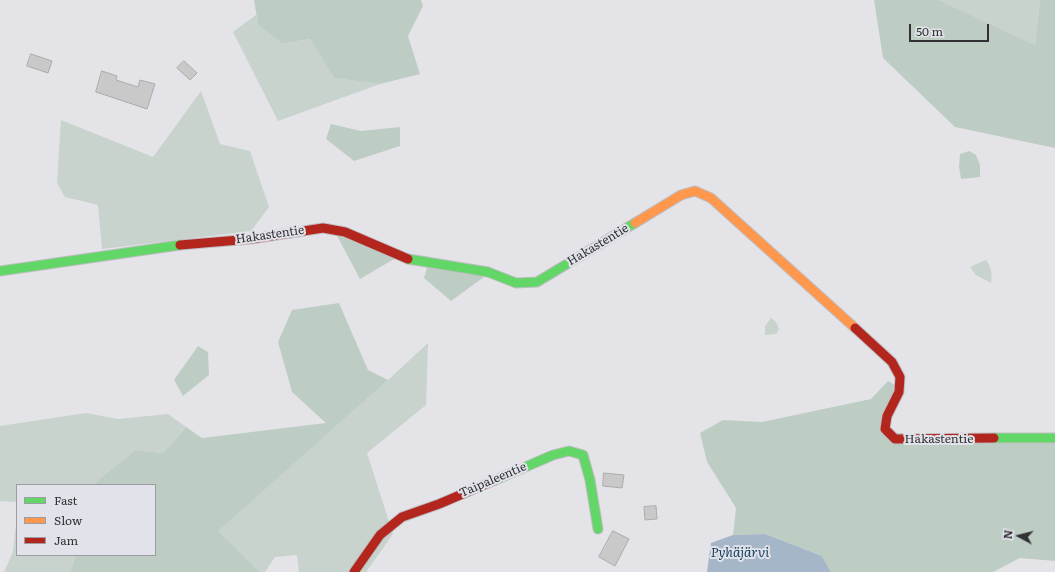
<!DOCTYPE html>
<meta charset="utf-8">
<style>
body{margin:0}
#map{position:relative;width:1055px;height:572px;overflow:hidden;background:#e4e4e8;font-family:Literata,serif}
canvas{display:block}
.legend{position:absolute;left:16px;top:484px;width:140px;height:72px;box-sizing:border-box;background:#e2e3ea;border:1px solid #9c9ca2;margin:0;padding:5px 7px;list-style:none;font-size:12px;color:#323235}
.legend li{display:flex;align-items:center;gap:8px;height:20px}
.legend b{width:20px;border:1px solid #9c9ca2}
.north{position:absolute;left:999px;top:516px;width:40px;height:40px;-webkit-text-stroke:3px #e2e3ea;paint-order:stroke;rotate:277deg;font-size:11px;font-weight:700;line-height:16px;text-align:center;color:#323235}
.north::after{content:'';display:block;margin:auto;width:14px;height:18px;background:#323235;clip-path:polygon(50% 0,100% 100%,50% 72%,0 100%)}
.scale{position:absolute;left:909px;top:24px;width:80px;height:18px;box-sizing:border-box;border:2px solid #323235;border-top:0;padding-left:5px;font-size:12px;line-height:14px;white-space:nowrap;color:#323235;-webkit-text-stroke:3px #e2e3ea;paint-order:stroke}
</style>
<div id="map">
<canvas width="1055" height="572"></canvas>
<ul class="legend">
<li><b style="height:5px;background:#63d668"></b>Fast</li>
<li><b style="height:5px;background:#ff974d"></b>Slow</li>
<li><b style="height:5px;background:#b3261e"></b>Jam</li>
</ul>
<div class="north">N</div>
<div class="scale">50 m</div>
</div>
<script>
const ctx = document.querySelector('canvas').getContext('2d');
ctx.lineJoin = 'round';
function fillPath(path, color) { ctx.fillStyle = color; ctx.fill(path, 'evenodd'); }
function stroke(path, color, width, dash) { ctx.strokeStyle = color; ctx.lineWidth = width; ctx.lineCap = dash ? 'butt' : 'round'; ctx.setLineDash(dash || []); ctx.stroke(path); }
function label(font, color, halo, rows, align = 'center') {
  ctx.font = font + ' Literata,serif'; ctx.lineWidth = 4; ctx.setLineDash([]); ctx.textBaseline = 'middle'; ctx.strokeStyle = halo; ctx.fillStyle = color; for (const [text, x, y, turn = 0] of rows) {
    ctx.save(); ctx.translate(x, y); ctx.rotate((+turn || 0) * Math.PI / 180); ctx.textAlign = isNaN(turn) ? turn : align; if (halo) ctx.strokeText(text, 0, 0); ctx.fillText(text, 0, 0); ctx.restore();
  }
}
const green = new Path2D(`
 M 938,0 L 1040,0 L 1035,45 L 941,2 Z
 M 256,15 L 258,25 L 282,44 L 310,39 L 334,78 L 380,84 L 278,121 L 233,32 Z
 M 201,91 L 220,144 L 250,151 L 269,207 L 251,231 L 102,249 L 98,205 L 65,197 L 57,183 L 61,120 L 153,157 Z
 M 986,260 C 992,268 992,274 991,283 L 976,275 L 970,267 Z
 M 771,318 L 776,322 L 779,329 L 776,334 L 765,335 L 765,326 Z
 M 428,343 L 426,405 L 367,453 L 393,534 L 366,572 L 299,572 L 297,555 L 275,557 L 265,572 L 260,572 L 217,531 L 388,380 Z
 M 86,413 L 118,419 L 168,414 L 186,427 L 163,453 L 135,450 L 92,485 L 17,485 L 17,502 L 0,501 L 0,426 Z
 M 17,515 L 17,555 L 76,555 L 70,572 L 4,572 L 13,552 Z`);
const forest = new Path2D(`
 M 254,0 L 421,0 L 423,6 L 408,36 L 420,74 L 380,84 L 334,78 L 310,39 L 282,44 L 258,25 Z
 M 874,0 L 938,0 L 1035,45 L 1040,0 L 1055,0 L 1055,148 L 955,127 L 883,58 Z
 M 331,124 L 361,131 L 400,127 L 400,146 L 354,161 L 326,139 Z
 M 969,151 L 976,155 L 980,165 L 980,177 L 961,179 L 959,167 L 960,154 Z
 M 335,232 L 401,255 L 360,279 Z
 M 429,261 L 484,277 L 451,301 L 424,278 Z
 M 339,303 L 368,370 L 388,380 L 218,531 L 260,572 L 70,572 L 76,555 L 155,555 L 155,485 L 92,485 L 135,450 L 163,453 L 186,427 L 202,438 L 326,423 L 292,392 L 278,342 L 292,310 Z
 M 198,346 L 208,352 L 209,375 L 183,396 L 174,380 Z
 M 888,381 L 895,385 L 881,432 L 1055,442 L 1055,561 L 1020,558 L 993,572 L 831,572 L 822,556 L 765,534 L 733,535 L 736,508 L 707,462 L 700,433 L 723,420 L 762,422 L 871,399 Z`);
const water = new Path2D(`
 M 765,534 L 822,556 L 831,572 L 707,572 L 711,543 L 733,535 Z`);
const building = new Path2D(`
 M 31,54 L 52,61 L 48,73 L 27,66 Z
 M 184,61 L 197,73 L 190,80 L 177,68 Z
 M 102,71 L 117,76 L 116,80 L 138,87 L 140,80 L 155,84 L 147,109 L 96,92 Z
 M 604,473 L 624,475 L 622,488 L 603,486 Z
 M 656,506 L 657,519 L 645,520 L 644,507 Z
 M 613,531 L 629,539 L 615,566 L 599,557 Z`);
const fast = new Path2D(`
 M 408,259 L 488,272 L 516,283 L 537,282 L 635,223
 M 0,271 L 180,245
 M 994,438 L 1055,438
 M 493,481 L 553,455 L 569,451 L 583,455 L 590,480 L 598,529`);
const slow = new Path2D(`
 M 635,223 L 681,195 L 695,191 L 711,198 L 855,328`);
const jam = new Path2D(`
 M 180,245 L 251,239 L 323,228 L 345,232 L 408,259
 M 855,328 L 892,362 L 900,377 L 899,392 L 887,416 L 885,429 L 895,439 L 994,438
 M 354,572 L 380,535 L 402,517 L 439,504 L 493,481`);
const streetNames = [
 ["Hakastentie",270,235,-8],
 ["Hakastentie",598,245,-31],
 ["Hakastentie",939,439],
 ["Taipaleentie",493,480,-23]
];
const waterNames = [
 ["Pyhäjärvi",740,553]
];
fillPath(green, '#c7d3cc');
fillPath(forest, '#becdc4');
fillPath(water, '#a4b6c7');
fillPath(building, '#cac9ca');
stroke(building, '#abaaab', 1);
stroke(fast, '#bebec2', 11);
stroke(slow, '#bebec2', 11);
stroke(jam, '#bebec2', 11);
stroke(fast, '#63d668', 9);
stroke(slow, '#ff974d', 9);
stroke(jam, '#b3261e', 9);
label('12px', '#323235', '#e2e3ea', streetNames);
label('italic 13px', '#113e5e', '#e2e3ea', waterNames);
</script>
